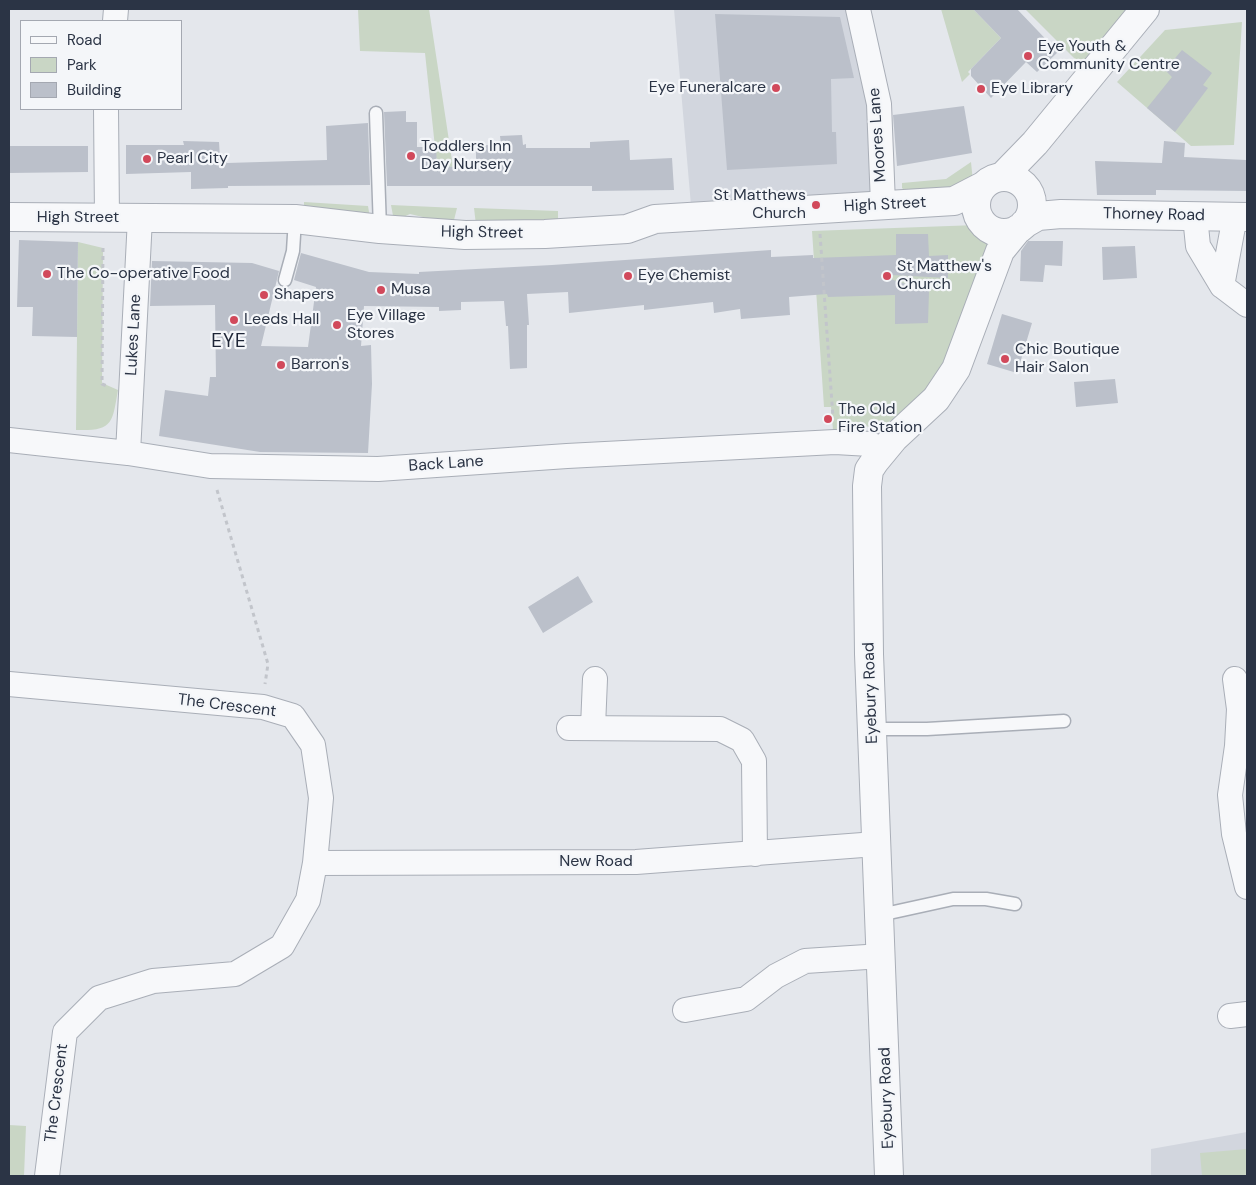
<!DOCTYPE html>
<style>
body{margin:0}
#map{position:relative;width:1256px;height:1185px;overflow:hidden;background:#e4e7ec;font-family:"DM Sans",sans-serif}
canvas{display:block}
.frame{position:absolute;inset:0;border:10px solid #2b3445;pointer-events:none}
.legend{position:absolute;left:20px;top:20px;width:162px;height:90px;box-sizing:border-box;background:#f4f6f9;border:1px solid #a4a8b1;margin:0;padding:6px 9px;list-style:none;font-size:15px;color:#2b3445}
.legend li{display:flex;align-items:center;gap:10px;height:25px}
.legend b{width:25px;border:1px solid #a4a8b1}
</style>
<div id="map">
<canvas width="1256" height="1185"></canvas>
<div class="frame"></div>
<ul class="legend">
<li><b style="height:6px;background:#f7f8fa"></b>Road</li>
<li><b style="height:14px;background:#c9d6c5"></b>Park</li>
<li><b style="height:14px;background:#bbc0ca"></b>Building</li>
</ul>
</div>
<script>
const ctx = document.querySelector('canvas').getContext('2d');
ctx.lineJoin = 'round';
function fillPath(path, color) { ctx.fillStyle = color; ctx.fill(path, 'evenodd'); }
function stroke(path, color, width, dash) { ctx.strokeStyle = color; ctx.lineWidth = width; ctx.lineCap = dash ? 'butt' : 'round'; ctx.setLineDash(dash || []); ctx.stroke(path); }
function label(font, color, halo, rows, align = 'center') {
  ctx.font = font + ' "DM Sans",sans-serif'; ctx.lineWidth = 4.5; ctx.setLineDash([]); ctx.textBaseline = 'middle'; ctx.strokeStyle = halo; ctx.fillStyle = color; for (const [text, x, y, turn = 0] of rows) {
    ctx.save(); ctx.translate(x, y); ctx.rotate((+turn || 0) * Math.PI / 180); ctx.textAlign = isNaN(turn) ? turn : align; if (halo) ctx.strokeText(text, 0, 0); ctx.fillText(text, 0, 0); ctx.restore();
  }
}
const built = new Path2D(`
 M 674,9 L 858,9 L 883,204 L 692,217 Z
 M 1247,1132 L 1247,1176 L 1151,1176 L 1151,1149 Z`);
const green = new Path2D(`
 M 358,9 L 429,9 L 453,167 L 437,166 L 425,53 L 360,51 Z
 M 941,9 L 973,9 L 1001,38 L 968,72 L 970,74 L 962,82 Z
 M 1025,9 L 1135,9 L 1084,68 Z
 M 1242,22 L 1234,145 L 1191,146 L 1117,82 L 1165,30 Z
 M 971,162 L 973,182 L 959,190 L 905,191 L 902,188 L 902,183 L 946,179 Z
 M 304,202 L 368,206 L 370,218 L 304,209 Z
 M 391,205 L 457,208 L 453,224 L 410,214 L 394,221 Z
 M 474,208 L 558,211 L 558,222 L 476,225 Z
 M 977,225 C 986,232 987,238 988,249 L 948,366 L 903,414 L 883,425 L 833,430 L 831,407 L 824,407 L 812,231 Z
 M 78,242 L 103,248 L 102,383 L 118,390 C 112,424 113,431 76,430 Z
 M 9,1125 L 26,1126 L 24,1176 L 9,1176 Z
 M 1247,1149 L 1247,1176 L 1202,1176 L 1200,1153 Z`);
const building = new Path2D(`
 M 973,9 L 1017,9 L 1058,52 L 1037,72 L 1026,62 L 991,98 L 971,76 L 971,69 L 1001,38 Z
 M 715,14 L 840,17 L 854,78 L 831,79 L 832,132 L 836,132 L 837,164 L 727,170 Z
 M 1182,50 L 1212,73 L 1203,85 L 1208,88 L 1175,132 L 1147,108 L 1172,77 L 1165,70 Z
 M 964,106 L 972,153 L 897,166 L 893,115 Z
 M 406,111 L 406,122 L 417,122 L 417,147 L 436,147 L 437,166 L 476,168 L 476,146 L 501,144 L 500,136 L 522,135 L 523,145 L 526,144 L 526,148 L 590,148 L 590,142 L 629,140 L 630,160 L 672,158 L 674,190 L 592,191 L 592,186 L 387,186 L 384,112 Z
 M 368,123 L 370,185 L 228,186 L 228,188 L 191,189 L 191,172 L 126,174 L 126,145 L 184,145 L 183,141 L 219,142 L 220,158 L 226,159 L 227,163 L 327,160 L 326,126 Z
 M 1164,141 L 1185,143 L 1184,157 L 1246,160 L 1247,191 L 1156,190 L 1156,195 L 1097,195 L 1095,161 L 1162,163 Z
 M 9,146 L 88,146 L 88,172 L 9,173 Z
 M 896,234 L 928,234 L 929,256 L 948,255 L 948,278 L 891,275 L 890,279 L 929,291 L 928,323 L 895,324 L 895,295 L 828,297 L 827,294 L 789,297 L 790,315 L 741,319 L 740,309 L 714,313 L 713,302 L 644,310 L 644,305 L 569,313 L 568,292 L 527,294 L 529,325 L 527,325 L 527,368 L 510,369 L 508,326 L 506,326 L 504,301 L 461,302 L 461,310 L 439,311 L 439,307 L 364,306 L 361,346 L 371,345 L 372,384 L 368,453 L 260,452 L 159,436 L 165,390 L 208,396 L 210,377 L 216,377 L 215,305 L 150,306 L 152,261 L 252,263 L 279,271 L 261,346 L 308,347 L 316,287 L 294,280 L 301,253 L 369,272 L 419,274 L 419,272 L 552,265 L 771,250 L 771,257 L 813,255 L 813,258 L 896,255 Z
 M 19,240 L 78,242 L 77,337 L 32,336 L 33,307 L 17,307 Z
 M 1028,241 L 1063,241 L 1062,266 L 1045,265 L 1043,282 L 1020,281 L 1021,251 Z
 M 1135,246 L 1137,278 L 1103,280 L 1102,247 Z
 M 1002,314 L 1032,323 L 1017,373 L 987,364 Z
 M 1115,379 L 1118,403 L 1076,407 L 1074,382 Z
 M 578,576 L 593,602 L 543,633 L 528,607 Z`);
const path = new Path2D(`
 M 820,234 L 833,418
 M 103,248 L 102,384 L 107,386
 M 217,490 L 268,664 L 265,684`);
const service = new Path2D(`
 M 376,113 L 380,229
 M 285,280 L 293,251 L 295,219
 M 872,729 L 927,729 L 1064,721
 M 880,915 L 953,899 L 986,899 L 1015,904`);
const minor = new Path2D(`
 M 858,9 L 879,104 L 883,204
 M 115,21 L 116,9
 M 106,109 L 107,218
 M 1195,216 L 1198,246 L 1222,286 L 1235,216
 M 1222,286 L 1247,305
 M 9,440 L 128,453 L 210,466 L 378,469 L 567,456 L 835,442 L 870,444 L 884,450
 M 128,453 L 140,218
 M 1235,679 L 1239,709 L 1237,746 L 1230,795 L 1234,834 L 1247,887
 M 9,684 L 263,707 L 293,716 L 313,745 L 321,798 L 315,863 L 308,900 L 282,946 L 235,974 L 153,981 L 99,998 L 65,1032 L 47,1176
 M 593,727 L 595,679
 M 569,728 L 720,729 L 742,740 L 754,761 L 755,854
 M 315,863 L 636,862 L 876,844
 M 685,1010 L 746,999 L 776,976 L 805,961 L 882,956
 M 1230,1016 L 1247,1014`);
const tertiary = new Path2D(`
 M 1002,177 L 1035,143 L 1145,9
 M976 205a28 28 0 1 1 56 0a28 28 0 1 1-56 0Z
 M 9,217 L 295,219 L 380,229 L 465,235 L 545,234 L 627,229 L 655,219 L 954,201 L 983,186
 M 1024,224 L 1038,216 L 1061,214 L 1247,217
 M 889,1176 L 869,654 L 867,486 L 869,470 L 875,461 L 894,438 L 936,399 L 956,369 L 1000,251 L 1018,229`);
const markers = [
 [1028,56,5,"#d1495b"],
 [776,88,5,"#d1495b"],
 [981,89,5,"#d1495b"],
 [411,156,5,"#d1495b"],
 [147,159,5,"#d1495b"],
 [816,205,5,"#d1495b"],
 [47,274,5,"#d1495b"],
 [628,276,5,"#d1495b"],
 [887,276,5,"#d1495b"],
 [381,290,5,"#d1495b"],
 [264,295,5,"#d1495b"],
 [234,320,5,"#d1495b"],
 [337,325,5,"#d1495b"],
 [1005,359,5,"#d1495b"],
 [281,365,5,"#d1495b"],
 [828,419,5,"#d1495b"]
];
const poiNames = [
 ["Eye Youth &",1038,47],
 ["Community Centre",1038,65],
 ["Eye Funeralcare",766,88,"right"],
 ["Eye Library",991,89],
 ["Toddlers Inn",421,147],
 ["Day Nursery",421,165],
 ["Pearl City",157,159],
 ["St Matthews",806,196,"right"],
 ["Church",806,214,"right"],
 ["St Matthew's",897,267],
 ["Church",897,285],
 ["The Co-operative Food",57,274],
 ["Eye Chemist",638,276],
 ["Musa",391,290],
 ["Shapers",274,295],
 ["Eye Village",347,316],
 ["Stores",347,334],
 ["Leeds Hall",244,320],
 ["Chic Boutique",1015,350],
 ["Hair Salon",1015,368],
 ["Barron's",291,365],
 ["The Old",838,410],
 ["Fire Station",838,428]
];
const streetNames = [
 ["Moores Lane",878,135,-94],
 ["High Street",885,205,-3],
 ["Thorney Road",1154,215,1],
 ["High Street",78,218],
 ["High Street",482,233,1],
 ["Lukes Lane",134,335,-87],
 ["Back Lane",446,464,-4],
 ["Eyebury Road",871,693,-92],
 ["The Crescent",227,706,7],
 ["New Road",596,862],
 ["The Crescent",57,1093,-83],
 ["Eyebury Road",887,1098,-92]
];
const quarterNames = [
 ["EYE",229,342]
];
fillPath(built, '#d2d6de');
fillPath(green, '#c9d6c5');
fillPath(building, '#bbc0ca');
stroke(service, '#a9aeb7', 15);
stroke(minor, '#a9aeb7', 26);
stroke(tertiary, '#a9aeb7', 30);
stroke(path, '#c2c5cb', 3, [4, 4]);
stroke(service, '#f7f8fa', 12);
stroke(minor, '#f7f8fa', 24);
stroke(tertiary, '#f7f8fa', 28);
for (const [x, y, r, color] of markers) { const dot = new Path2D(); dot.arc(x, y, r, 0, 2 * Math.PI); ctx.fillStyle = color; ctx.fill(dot); stroke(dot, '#f4f6f9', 2); }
label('16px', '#2b3445', '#f4f6f9', poiNames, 'left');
label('16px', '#2b3445', '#f4f6f9', streetNames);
ctx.letterSpacing = '1px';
label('19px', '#1d2536', '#f4f6f9', quarterNames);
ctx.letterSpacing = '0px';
</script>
